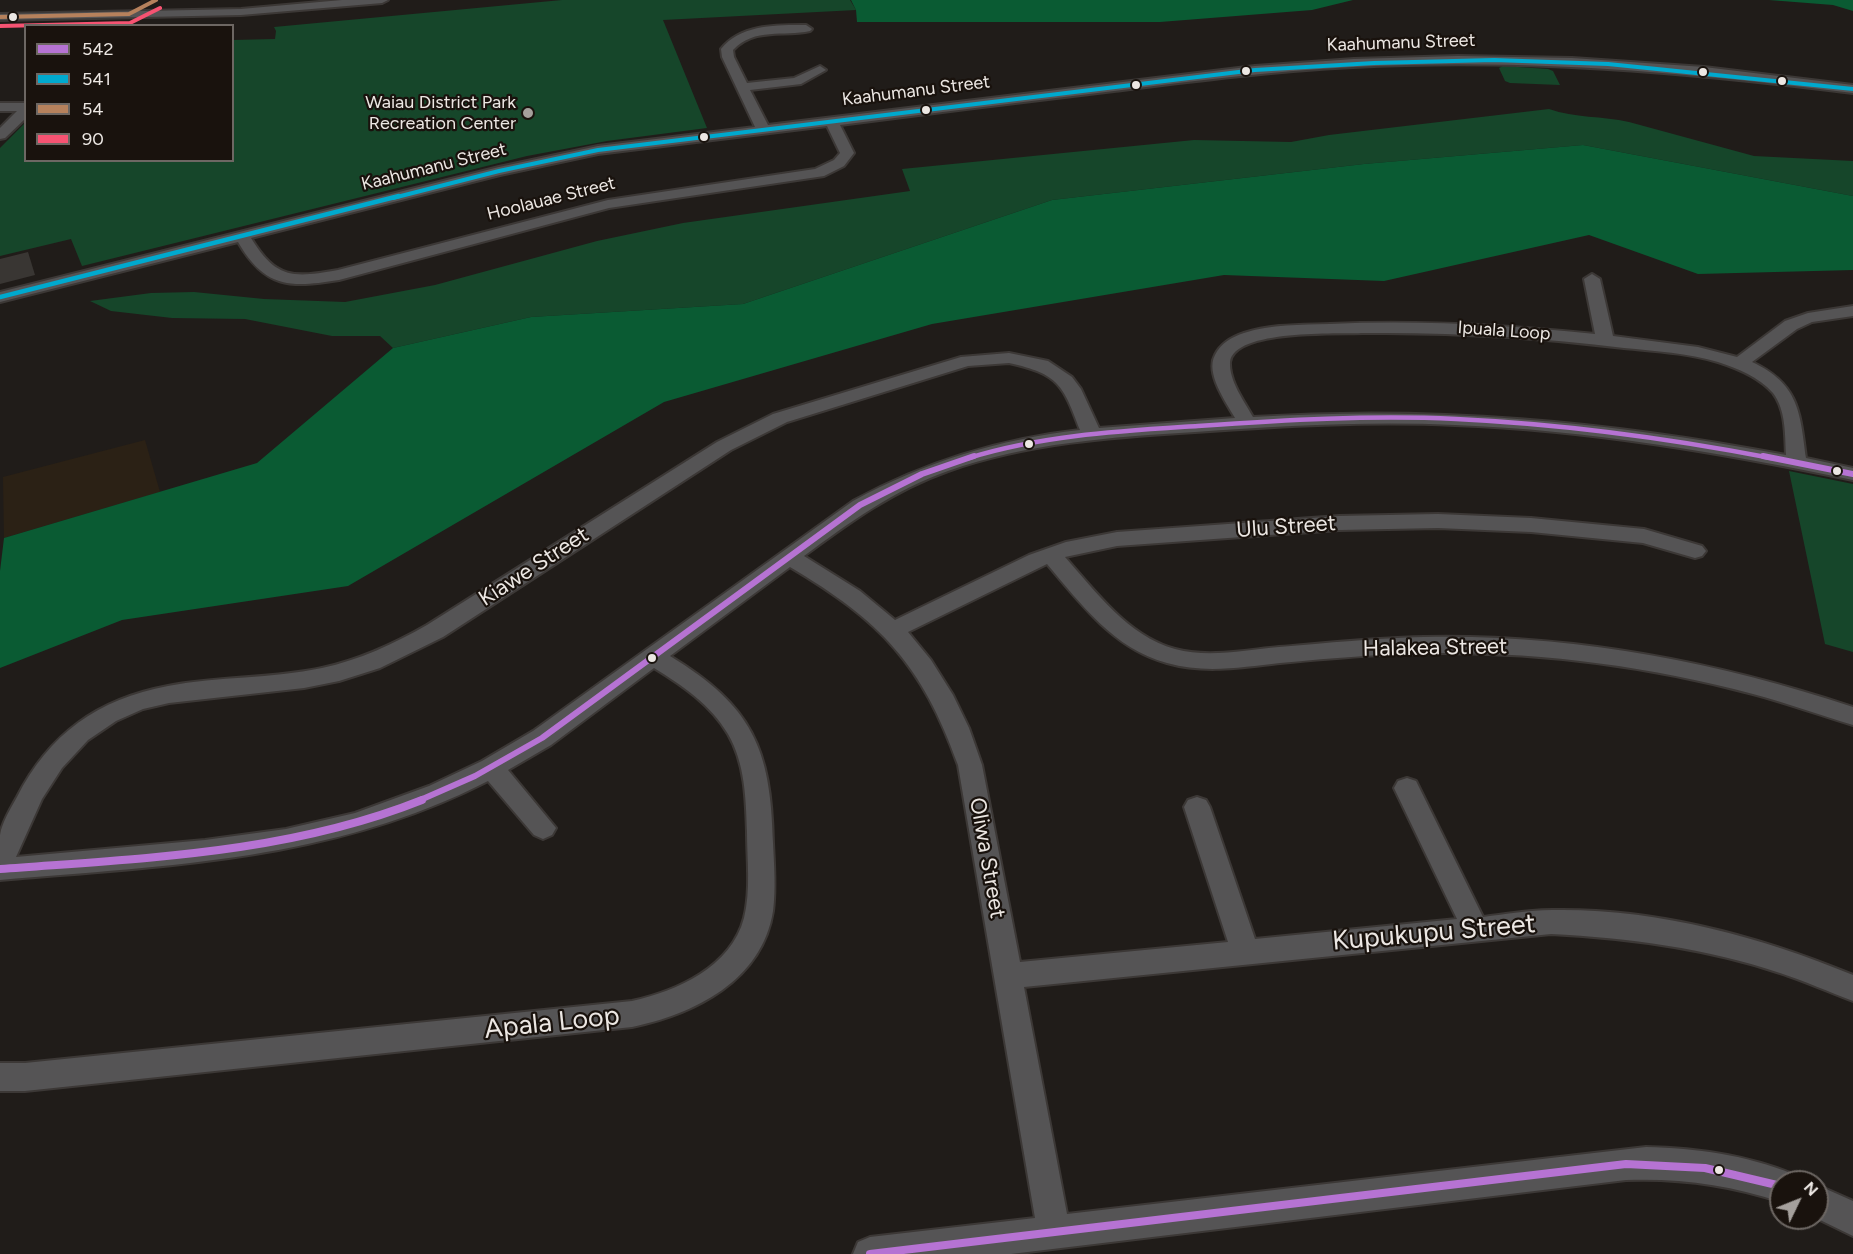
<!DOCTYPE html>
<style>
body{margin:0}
#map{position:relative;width:1853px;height:1254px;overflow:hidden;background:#201c19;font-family:Figtree,sans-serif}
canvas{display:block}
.legend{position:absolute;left:24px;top:24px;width:210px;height:138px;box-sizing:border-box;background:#19120d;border:2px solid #6d6763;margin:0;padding:8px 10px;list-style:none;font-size:18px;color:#ece7e3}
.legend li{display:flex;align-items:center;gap:12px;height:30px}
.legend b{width:30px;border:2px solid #6d6763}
.north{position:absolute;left:1769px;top:1170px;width:60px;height:60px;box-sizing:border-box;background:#19120d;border:2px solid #6d6763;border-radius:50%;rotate:47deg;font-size:16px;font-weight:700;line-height:24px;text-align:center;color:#ece7e3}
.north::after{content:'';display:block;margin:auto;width:21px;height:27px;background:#a5a09c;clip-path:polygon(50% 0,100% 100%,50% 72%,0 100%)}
</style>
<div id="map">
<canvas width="1853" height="1254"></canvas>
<ul class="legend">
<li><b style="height:8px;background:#b673d3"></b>542</li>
<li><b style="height:8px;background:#00a9ce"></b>541</li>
<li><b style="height:8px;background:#b6815c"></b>54</li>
<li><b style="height:8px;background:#f65372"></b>90</li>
</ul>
<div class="north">N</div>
</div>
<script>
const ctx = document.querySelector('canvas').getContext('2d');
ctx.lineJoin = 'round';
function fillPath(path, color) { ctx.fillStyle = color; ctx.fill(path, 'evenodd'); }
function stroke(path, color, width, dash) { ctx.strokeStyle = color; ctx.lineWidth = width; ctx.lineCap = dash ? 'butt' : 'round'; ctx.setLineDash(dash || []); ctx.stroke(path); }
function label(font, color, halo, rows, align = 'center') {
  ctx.font = font + ' Figtree,sans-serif'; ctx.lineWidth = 4.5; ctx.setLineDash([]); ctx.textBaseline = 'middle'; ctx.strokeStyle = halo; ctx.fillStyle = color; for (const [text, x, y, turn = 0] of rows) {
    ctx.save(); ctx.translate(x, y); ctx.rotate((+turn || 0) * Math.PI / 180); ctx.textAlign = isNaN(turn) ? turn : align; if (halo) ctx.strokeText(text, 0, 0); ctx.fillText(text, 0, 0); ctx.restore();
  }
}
const industrial = new Path2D(`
 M 145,440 L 160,492 L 4,538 L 3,477 Z`);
const green = new Path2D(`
 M 562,0 L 850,0 L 856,10 L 663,20 L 707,128 L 607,141 L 527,156 L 82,266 L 71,239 L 0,256 L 0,148 L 25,123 L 26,160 L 232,160 L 233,40 L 275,39 L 276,31 L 274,27 Z
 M 1503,66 L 1548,69 L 1553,71 L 1560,85 L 1510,83 L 1505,81 L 1499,68 Z
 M 1549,109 C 1575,118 1602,116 1629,122 L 1754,156 L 1853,161 L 1853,196 L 1583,145 L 1364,164 L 1052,200 L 743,304 L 531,317 L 393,348 L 380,336 L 332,336 L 245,319 L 172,318 L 111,311 L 90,301 L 151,293 L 194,292 L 264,299 L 345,302 L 435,285 L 597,241 L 683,223 L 910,191 L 902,169 L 1194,140 L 1291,142 L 1329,135 Z
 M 1789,471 L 1853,484 L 1853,652 L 1825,644 Z`);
const forest = new Path2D(`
 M 851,0 L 1353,0 L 1312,10 L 1160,22 L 857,22 L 856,10 Z
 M 1769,0 L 1853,0 L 1853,11 L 1833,5 Z
 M 1583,145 L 1853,196 L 1853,270 L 1698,274 L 1589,235 L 1384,281 L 1224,275 L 932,324 L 664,402 L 348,586 L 122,620 L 0,668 L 0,571 L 4,538 L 257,463 L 393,348 L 531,317 L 743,304 L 1052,200 L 1364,164 Z`);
const building = new Path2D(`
 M 28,252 L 35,275 L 0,284 L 0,259 Z`);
const minor = new Path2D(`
 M 342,0 L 388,0 L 382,3 L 241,15 L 0,20 L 0,14 L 241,9 Z
 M 806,25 L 812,29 L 810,31 C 783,37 755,27 733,50 L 734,57 L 747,83 L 794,78 L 820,66 L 826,70 L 801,84 L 750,90 L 768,125 L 1255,66 L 1354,59 L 1458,56 L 1572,58 L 1704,67 L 1853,85 L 1853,93 C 1685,72 1523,58 1353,67 C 1273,71 1194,81 1114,91 C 1023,102 931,113 840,125 L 854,153 L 844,166 L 824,176 L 609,208 L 339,280 C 289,288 265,288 238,242 L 0,302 L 0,292 L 499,167 L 598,146 L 755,127 L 722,57 L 721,49 C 741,24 777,25 806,25 ZM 827,126 L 840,153 L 834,160 L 815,169 L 608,200 L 338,270 C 293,278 276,279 251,238 L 500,175 L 598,154 Z
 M 0,103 L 26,103 L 26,118 L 5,138 L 0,139 L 0,128 L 17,111 L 0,111 Z
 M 1592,274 L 1600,279 L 1613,336 L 1698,347 L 1737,357 L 1785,321 L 1808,313 L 1853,306 L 1853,316 L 1812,322 L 1797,329 L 1752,362 C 1799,384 1800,412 1806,458 L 1853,468 L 1853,480 C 1722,453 1589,430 1455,425 C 1368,421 1281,426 1195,432 C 1112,437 1027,443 948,471 C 894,490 850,522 804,556 L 860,591 L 895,620 L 1029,555 L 1066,542 L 1117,532 L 1339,516 L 1438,514 L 1531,518 L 1644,529 L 1702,546 L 1706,551 L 1702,556 L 1695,558 L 1643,543 L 1531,532 L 1438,528 L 1339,530 L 1117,546 L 1065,557 C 1096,592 1128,636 1175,649 C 1208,658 1246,650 1279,647 C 1327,643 1376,638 1424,637 C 1571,634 1714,661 1853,707 L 1853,725 C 1820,715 1787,703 1753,694 C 1652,667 1548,653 1443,653 C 1389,653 1334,658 1280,663 C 1243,667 1205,674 1167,663 C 1114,649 1081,604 1047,564 L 908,632 L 931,660 L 953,695 L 969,728 L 982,765 L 1020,962 L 1228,942 L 1184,807 L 1188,800 L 1197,797 L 1206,800 L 1210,807 L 1255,939 L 1457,919 L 1394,788 L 1398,781 L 1407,778 L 1416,781 L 1483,917 C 1506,914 1529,910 1552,910 C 1654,908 1759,936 1853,975 L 1853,1001 C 1829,992 1805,981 1780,973 C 1706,948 1629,938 1551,934 L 1024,987 L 1067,1214 L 1646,1147 C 1696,1148 1746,1155 1793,1174 L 1796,1182 L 1781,1182 L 1781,1202 C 1730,1185 1680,1178 1626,1180 L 1011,1254 L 853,1254 L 858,1242 L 870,1237 L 1035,1218 L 958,765 C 922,664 881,621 790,567 L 670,656 C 752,706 771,748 773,843 C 774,865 776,888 773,911 C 762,981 694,1014 632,1027 L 25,1091 L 0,1091 L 0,1063 L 25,1063 L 632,1001 C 677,991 731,967 744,918 C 751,890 747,860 747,832 C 746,799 745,763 728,734 C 711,705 682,685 654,668 L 551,745 L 508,770 L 556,828 L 552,835 L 543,839 L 534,835 L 488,781 C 332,861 171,865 0,880 C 0,865 0,849 0,835 C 2,822 11,808 17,797 C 49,734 98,699 168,686 C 219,676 271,679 322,668 C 359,660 394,644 427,625 L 717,442 L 773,414 L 961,357 L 1009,353 L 1048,361 L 1072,377 L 1081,389 L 1099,428 L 1235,418 C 1226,402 1205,373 1215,355 C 1221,343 1232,337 1244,333 C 1271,324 1301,325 1330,324 C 1419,320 1507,325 1595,334 L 1584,279 ZM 1364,333 C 1451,332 1537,337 1624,348 C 1655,351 1688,353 1718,362 C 1737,368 1759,377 1773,393 C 1786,410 1785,435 1786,455 C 1607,421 1436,406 1253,417 C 1244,401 1229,381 1230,362 C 1234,329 1339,334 1364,333 ZM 1009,363 C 1059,374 1063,385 1080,430 C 999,439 925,462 853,501 L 533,731 L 482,761 L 429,786 L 355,813 L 286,829 L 205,840 L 16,857 L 42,799 L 62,768 L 88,740 L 116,721 L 143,709 L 169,703 L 304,688 L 339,681 L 380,668 L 443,637 L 731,450 L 787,422 L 968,366 Z
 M 1817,1185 L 1853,1201 L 1853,1236 L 1816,1218 Z`);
const bus1Far2 = new Path2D(`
 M 969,458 C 1043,435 1122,431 1198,426 C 1284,420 1370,415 1456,419 C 1562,424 1667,438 1771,458`);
const bus1Far1 = new Path2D(`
 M 1763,456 L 1853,474
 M 418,801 L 475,776 L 542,738 L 860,505 L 922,474 L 974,456`);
const bus1 = new Path2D(`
 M 0,869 C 143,858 287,854 422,800
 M 870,1254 L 1626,1164 L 1705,1168 L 1781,1186`);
const bus2Far1 = new Path2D(`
 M 393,198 L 499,171 L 598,150 L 1255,70 L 1374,63 L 1494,60 L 1608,64 L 1853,89`);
const bus2 = new Path2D(`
 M 0,297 L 399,196`);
const bus3 = new Path2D(`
 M 0,17 L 129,14 L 156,0`);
const bus4 = new Path2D(`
 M 0,26 L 130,23 L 160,8`);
const markers = [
 [13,17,5,"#ece7e3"],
 [1246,71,5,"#ece7e3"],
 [1703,72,5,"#ece7e3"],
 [1782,81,5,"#ece7e3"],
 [1136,85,5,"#ece7e3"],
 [926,110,5,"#ece7e3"],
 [528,113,6,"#a5a09c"],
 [704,137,5,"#ece7e3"],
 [1029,444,5,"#ece7e3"],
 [1837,471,5,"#ece7e3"],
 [652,658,5,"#ece7e3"],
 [1719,1170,5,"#ece7e3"]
];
const farStreetnames = [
 ["Kaahumanu Street",1401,43,-2],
 ["Kaahumanu Street",916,91,-7],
 ["Kaahumanu Street",434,167,-14],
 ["Hoolauae Street",551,199,-14],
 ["Ipuala Loop",1504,331,4]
];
const farPoinames = [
 ["Waiau District Park",516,103],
 ["Recreation Center",516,124]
];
const streetNames = [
 ["Ulu Street",1286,527,-4],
 ["Kiawe Street",534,567,-33],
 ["Halakea Street",1435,648,-1],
 ["Oliwa Street",987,858,80]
];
const nearStreetnames = [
 ["Kupukupu Street",1434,933,-5],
 ["Apala Loop",552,1023,-6]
];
fillPath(industrial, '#2b2115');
fillPath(green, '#16462a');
fillPath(forest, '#0a5b33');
fillPath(building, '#393633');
stroke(minor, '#3c3836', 4);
fillPath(minor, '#555455');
stroke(bus1Far2, '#b673d3', 4.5);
stroke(bus1Far1, '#b673d3', 6);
stroke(bus1, '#b673d3', 8);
stroke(bus2Far1, '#00a9ce', 4);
stroke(bus2, '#00a9ce', 4.5);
stroke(bus3, '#b6815c', 4);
stroke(bus4, '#f65372', 4);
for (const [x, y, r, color] of markers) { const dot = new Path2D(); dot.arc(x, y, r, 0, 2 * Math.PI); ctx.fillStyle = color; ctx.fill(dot); stroke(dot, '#19120d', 2); }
label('18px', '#ece7e3', '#19120d', farStreetnames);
label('18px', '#ece7e3', '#19120d', farPoinames, 'right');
label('22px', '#ece7e3', '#19120d', streetNames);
label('27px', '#ece7e3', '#19120d', nearStreetnames);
</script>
